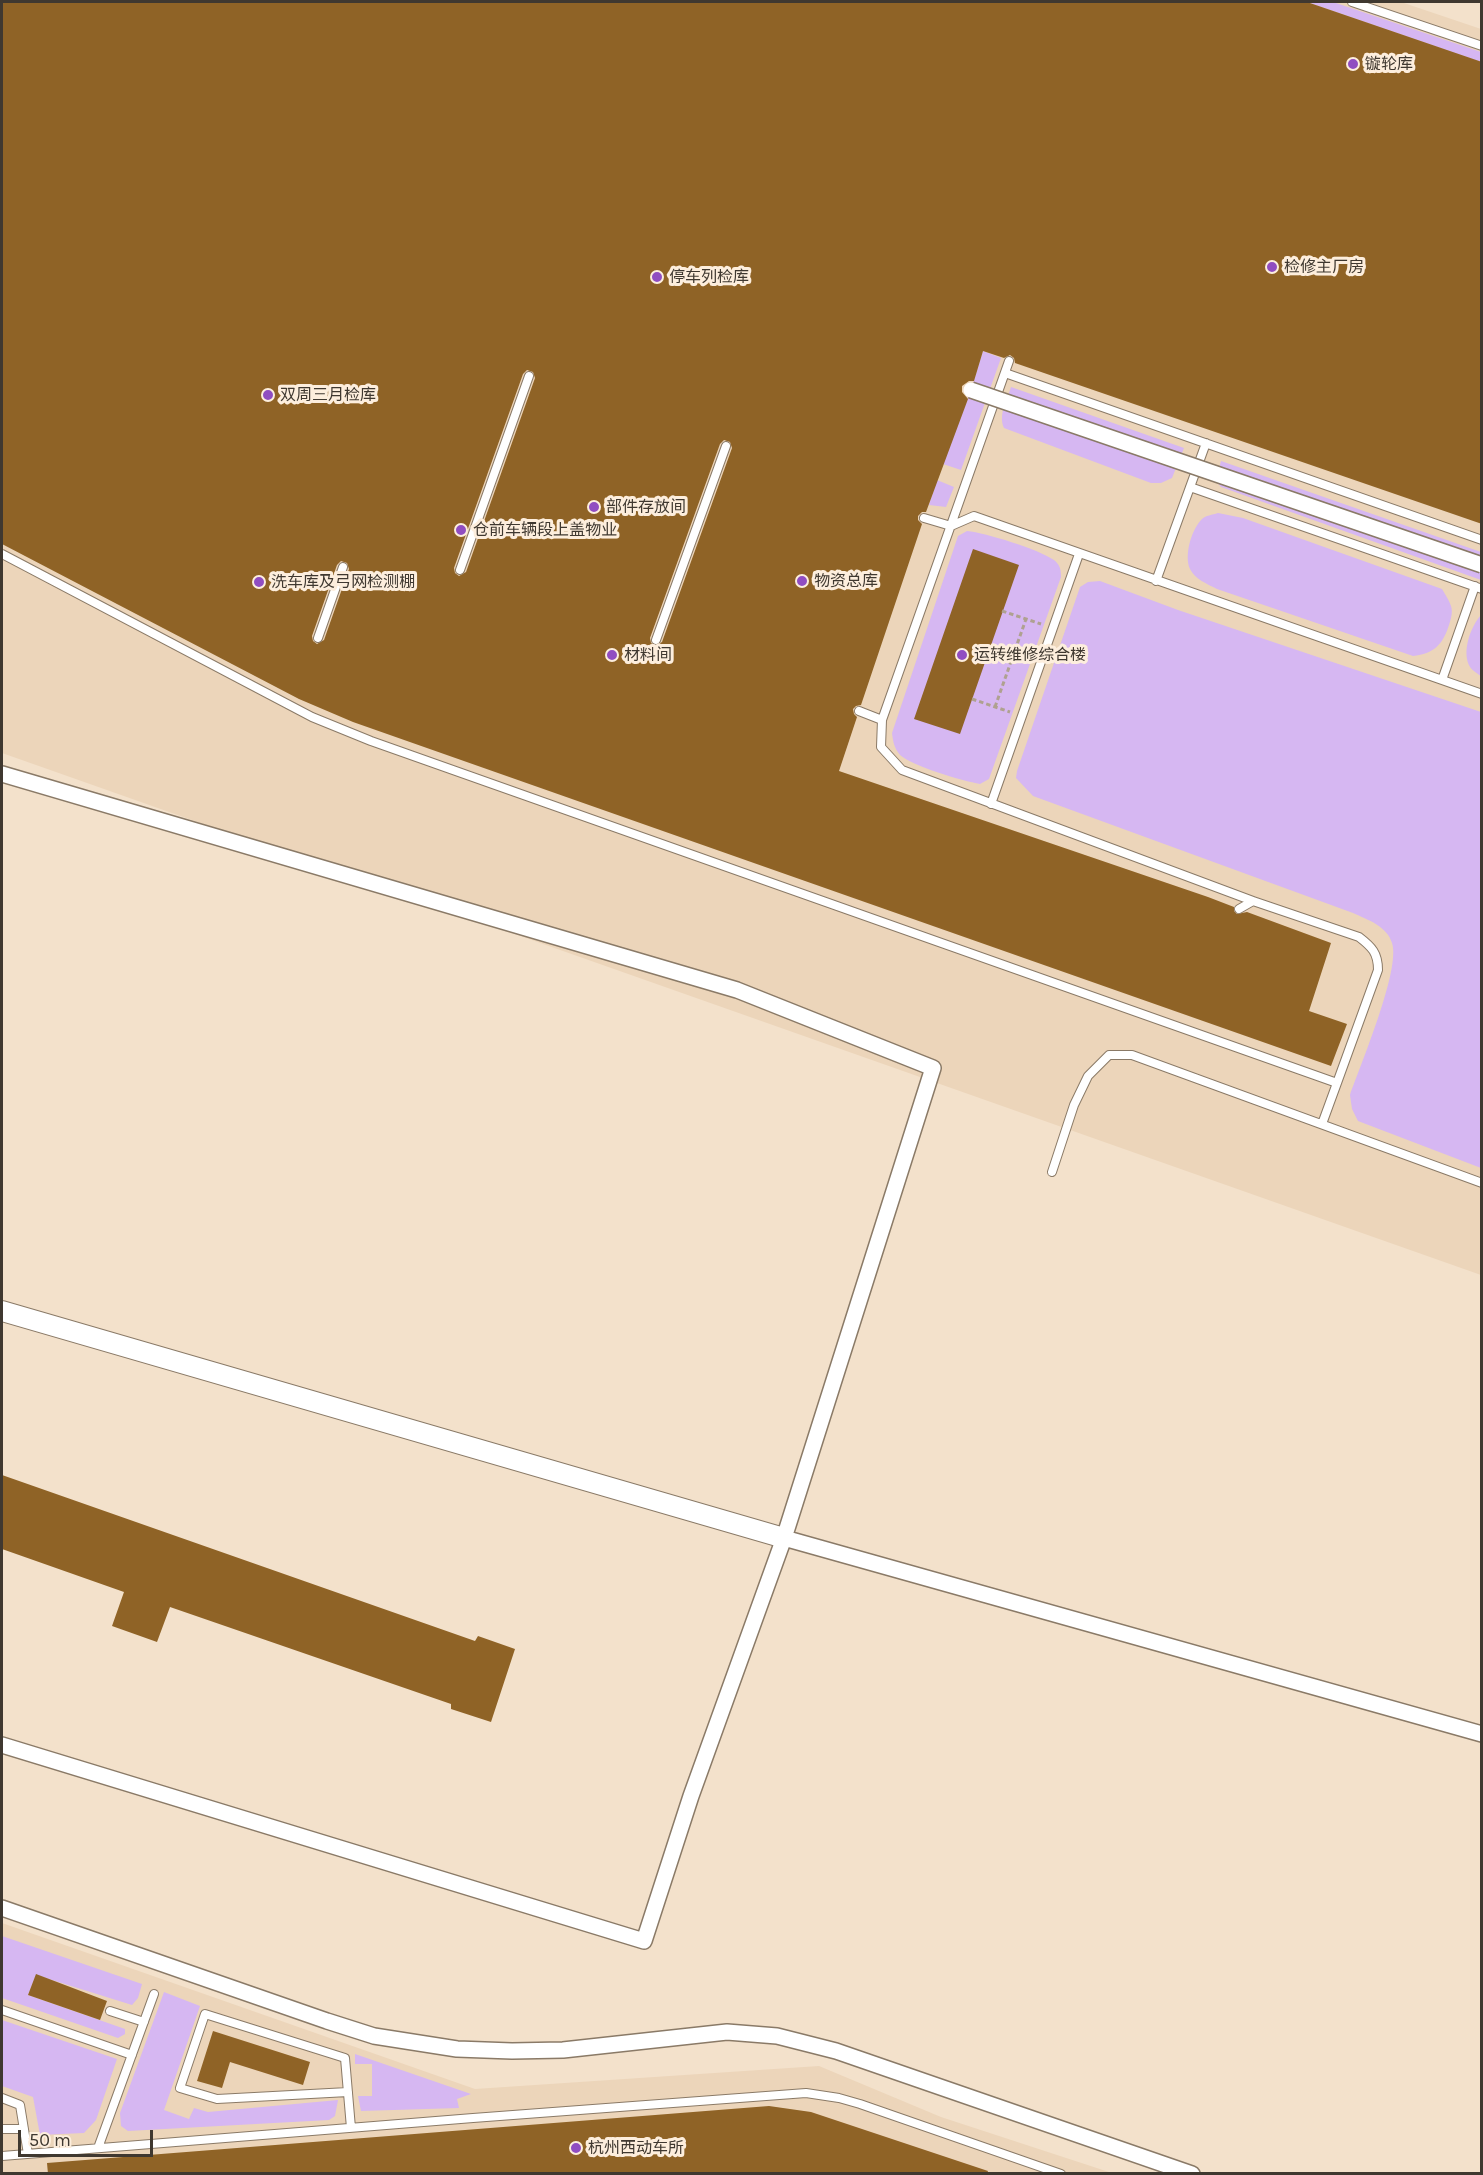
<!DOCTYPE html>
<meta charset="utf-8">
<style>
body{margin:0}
#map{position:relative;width:1483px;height:2175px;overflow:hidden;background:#f3e1cb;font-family:Karla,sans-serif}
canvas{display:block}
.frame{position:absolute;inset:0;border:3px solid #3f3830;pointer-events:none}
.scale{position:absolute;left:18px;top:2130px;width:135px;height:27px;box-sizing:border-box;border:3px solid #3f3830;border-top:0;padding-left:8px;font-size:18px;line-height:21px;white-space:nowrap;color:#3f3830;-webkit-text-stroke:4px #fdeedd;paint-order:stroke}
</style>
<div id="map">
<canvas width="1483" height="2175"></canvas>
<div class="frame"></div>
<div class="scale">50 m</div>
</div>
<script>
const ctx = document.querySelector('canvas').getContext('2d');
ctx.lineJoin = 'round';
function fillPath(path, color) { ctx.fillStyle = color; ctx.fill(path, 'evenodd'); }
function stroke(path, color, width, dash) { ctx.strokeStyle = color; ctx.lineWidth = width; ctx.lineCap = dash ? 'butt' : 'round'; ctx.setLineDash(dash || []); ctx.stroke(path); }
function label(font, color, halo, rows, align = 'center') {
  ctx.font = font + ' Karla,"Noto Sans SC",sans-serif'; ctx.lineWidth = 6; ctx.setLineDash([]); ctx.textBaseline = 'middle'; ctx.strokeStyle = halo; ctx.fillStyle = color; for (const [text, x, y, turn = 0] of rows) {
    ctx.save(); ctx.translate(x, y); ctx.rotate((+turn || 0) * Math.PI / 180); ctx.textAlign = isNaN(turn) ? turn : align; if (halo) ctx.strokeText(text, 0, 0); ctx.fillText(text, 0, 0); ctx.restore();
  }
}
const built = new Path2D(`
 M 2,2 L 1401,2 L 1481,29 L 1481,1275 L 2,753 Z
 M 2,1923 L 475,2089 L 819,2066 L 941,2117 L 1112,2173 L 2,2174 Z`);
const green = new Path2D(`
 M 1307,2 L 1333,2 L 1481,52 L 1481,62 Z
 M 983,351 L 1001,358 L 961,470 L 943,464 L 971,390 Z
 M 1011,387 L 1184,448 L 1172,478 L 1161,483 L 1151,483 L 1004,428 C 998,415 1007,400 1011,387 Z
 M 1221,461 L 1481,552 L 1481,580 L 1221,487 L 1216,481 Z
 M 937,480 L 954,487 L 946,507 L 929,505 Z
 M 1218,513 L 1243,518 L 1442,589 C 1445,594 1449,600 1451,606 C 1453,612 1451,619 1449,625 C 1443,644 1434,654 1413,656 L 1217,589 C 1207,584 1195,579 1190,569 C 1184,556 1191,531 1201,520 C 1206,515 1212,515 1218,513 Z
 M 967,531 C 986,533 1038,549 1054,560 C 1060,565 1061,569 1061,577 L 989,779 L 980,784 C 963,781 912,766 900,755 C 894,748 893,741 892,733 L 958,536 Z
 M 1100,581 L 1178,610 L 1481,712 L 1481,1168 L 1358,1121 L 1352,1109 L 1350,1095 C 1360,1066 1401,969 1392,943 C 1387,926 1368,920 1353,913 L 1033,796 L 1016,778 L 1017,771 L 1080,587 L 1088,582 Z
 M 1481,615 L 1481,676 C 1478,674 1472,670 1470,667 C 1461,652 1471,626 1481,615 Z
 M 2,1936 L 142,1984 L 138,1998 L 132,2005 L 36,1975 L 28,1995 L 125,2029 L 125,2034 L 118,2038 L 2,1998 Z
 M 164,1992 L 200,2006 L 164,2110 L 189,2119 L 194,2108 L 208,2112 L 338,2100 L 335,2116 L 329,2120 L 128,2131 L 121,2126 L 120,2113 Z
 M 2,2020 L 117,2059 L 96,2120 L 84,2133 L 40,2135 L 33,2097 L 2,2086 Z
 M 355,2054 L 471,2094 L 457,2099 L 459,2108 L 361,2111 L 358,2096 L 372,2096 L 372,2064 L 355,2064 Z`);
const building = new Path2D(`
 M 2,2 L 1307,2 L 1482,62 L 1482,524 L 1015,363 L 1014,358 L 1010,355 L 1004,358 L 983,351 L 974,381 L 969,381 L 962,386 L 962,392 L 968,399 L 926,512 L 922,512 L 918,516 L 918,520 L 922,524 L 861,705 L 856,706 L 853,709 L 854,714 L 857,717 L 839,771 L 1208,897 L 1234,907 L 1234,911 L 1237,914 L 1247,912 L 1331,943 L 1309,1011 L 1347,1024 L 1331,1066 L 353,722 L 299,699 L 2,544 ZM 527,370 L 533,372 L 535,378 L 466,572 L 459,576 L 455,573 L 454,568 L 523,374 ZM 724,440 L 730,442 L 732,448 L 662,642 L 655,646 L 651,643 L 650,638 L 720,444 ZM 341,561 L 347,563 L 349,569 L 324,640 L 317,644 L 313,641 L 312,636 L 337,565 Z
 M 973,549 L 1019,565 L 960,734 L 914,719 Z
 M 2,1475 L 475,1641 L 478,1636 L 515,1649 L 491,1722 L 451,1709 L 451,1704 L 170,1607 L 157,1642 L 112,1626 L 124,1592 L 2,1549 Z
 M 36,1974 L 107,2001 L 100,2020 L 28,1995 Z
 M 213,2031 L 310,2062 L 303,2085 L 230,2062 L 222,2088 L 197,2081 Z
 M 769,2106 L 811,2112 L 988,2171 L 987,2174 L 48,2174 L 47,2163 Z`);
const path = new Path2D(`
 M 1002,611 L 1041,624
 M 972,699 L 1010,712
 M 995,707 L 1026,619`);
const service = new Path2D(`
 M 1352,2 L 1482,46
 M 1005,373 L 1482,540
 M 1190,487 L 1482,589
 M 924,518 L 951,526 L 974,516 L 1482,694
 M 2,554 L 312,717 L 371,741 L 1337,1083 L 1378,970 C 1378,953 1372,947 1359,937 L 1253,901 L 1239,909
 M 460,570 L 529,376
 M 1156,581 L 1206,443
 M 318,638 L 343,567
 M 656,640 L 726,446
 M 1442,680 L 1475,586
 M 859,711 L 882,720 L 1009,361
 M 882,720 L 881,747 L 902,770 L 1253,901
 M 991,804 L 1079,554
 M 1322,1124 L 1337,1083
 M 1052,1172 L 1074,1105 L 1088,1076 L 1109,1055 L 1132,1055 L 1482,1183
 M 2,2010 L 132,2055
 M 110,2011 L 144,2022
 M 348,2092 L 217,2099 L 180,2088 L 205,2014 L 345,2058 L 351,2128
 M 2,2098 L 20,2105 L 28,2154
 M 2,2129 L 24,2129
 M 98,2148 L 154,1994
 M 2,2156 L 473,2118 L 806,2093 L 839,2098 L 860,2104 L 1061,2174`);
const minor = new Path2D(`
 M 2,774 L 737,990 L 933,1068 L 784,1538 L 691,1796 L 644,1941 L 2,1745
 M 784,1538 L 1482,1734
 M 2,1908 L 327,2021 L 374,2036 L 457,2049 L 512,2051 L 563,2050 L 727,2032 L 777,2036 L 836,2051 L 1192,2174`);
const tertiary = new Path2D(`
 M 2,1311 L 784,1538`);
const minorBridge = new Path2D(`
 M 971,390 L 1482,565`);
const markers = [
 [1353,64,6,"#904dc1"],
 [1272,267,6,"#904dc1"],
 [657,277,6,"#904dc1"],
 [268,395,6,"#904dc1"],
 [594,507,6,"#904dc1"],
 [461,530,6,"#904dc1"],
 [802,581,6,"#904dc1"],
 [259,582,6,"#904dc1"],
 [612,655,6,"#904dc1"],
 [962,655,6,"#904dc1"],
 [576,2148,6,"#904dc1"]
];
const poiNames = [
 ["镟轮库",1365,64],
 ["检修主厂房",1284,267],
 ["停车列检库",669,277],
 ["双周三月检库",280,395],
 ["部件存放间",606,507],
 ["仓前车辆段上盖物业",473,530],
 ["物资总库",814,581],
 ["洗车库及弓网检测棚",271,582],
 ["材料间",624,655],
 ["运转维修综合楼",974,655],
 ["杭州西动车所",588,2148]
];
fillPath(built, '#ecd5ba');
fillPath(green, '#d6b7f2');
fillPath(building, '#8f6326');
stroke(service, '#8a7a67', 10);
stroke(minor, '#8a7a67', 18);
stroke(tertiary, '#8a7a67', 22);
stroke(path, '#afa190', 3, [4.5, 3]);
stroke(service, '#fff', 8);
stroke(minor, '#fff', 15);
stroke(tertiary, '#fff', 20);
stroke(minorBridge, '#8a7a67', 18, []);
stroke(minorBridge, '#fff', 15);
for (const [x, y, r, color] of markers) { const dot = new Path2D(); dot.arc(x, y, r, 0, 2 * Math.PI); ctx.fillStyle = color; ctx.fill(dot); stroke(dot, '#fdeedd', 2); }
label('16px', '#3f3830', '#fdeedd', poiNames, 'left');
</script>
